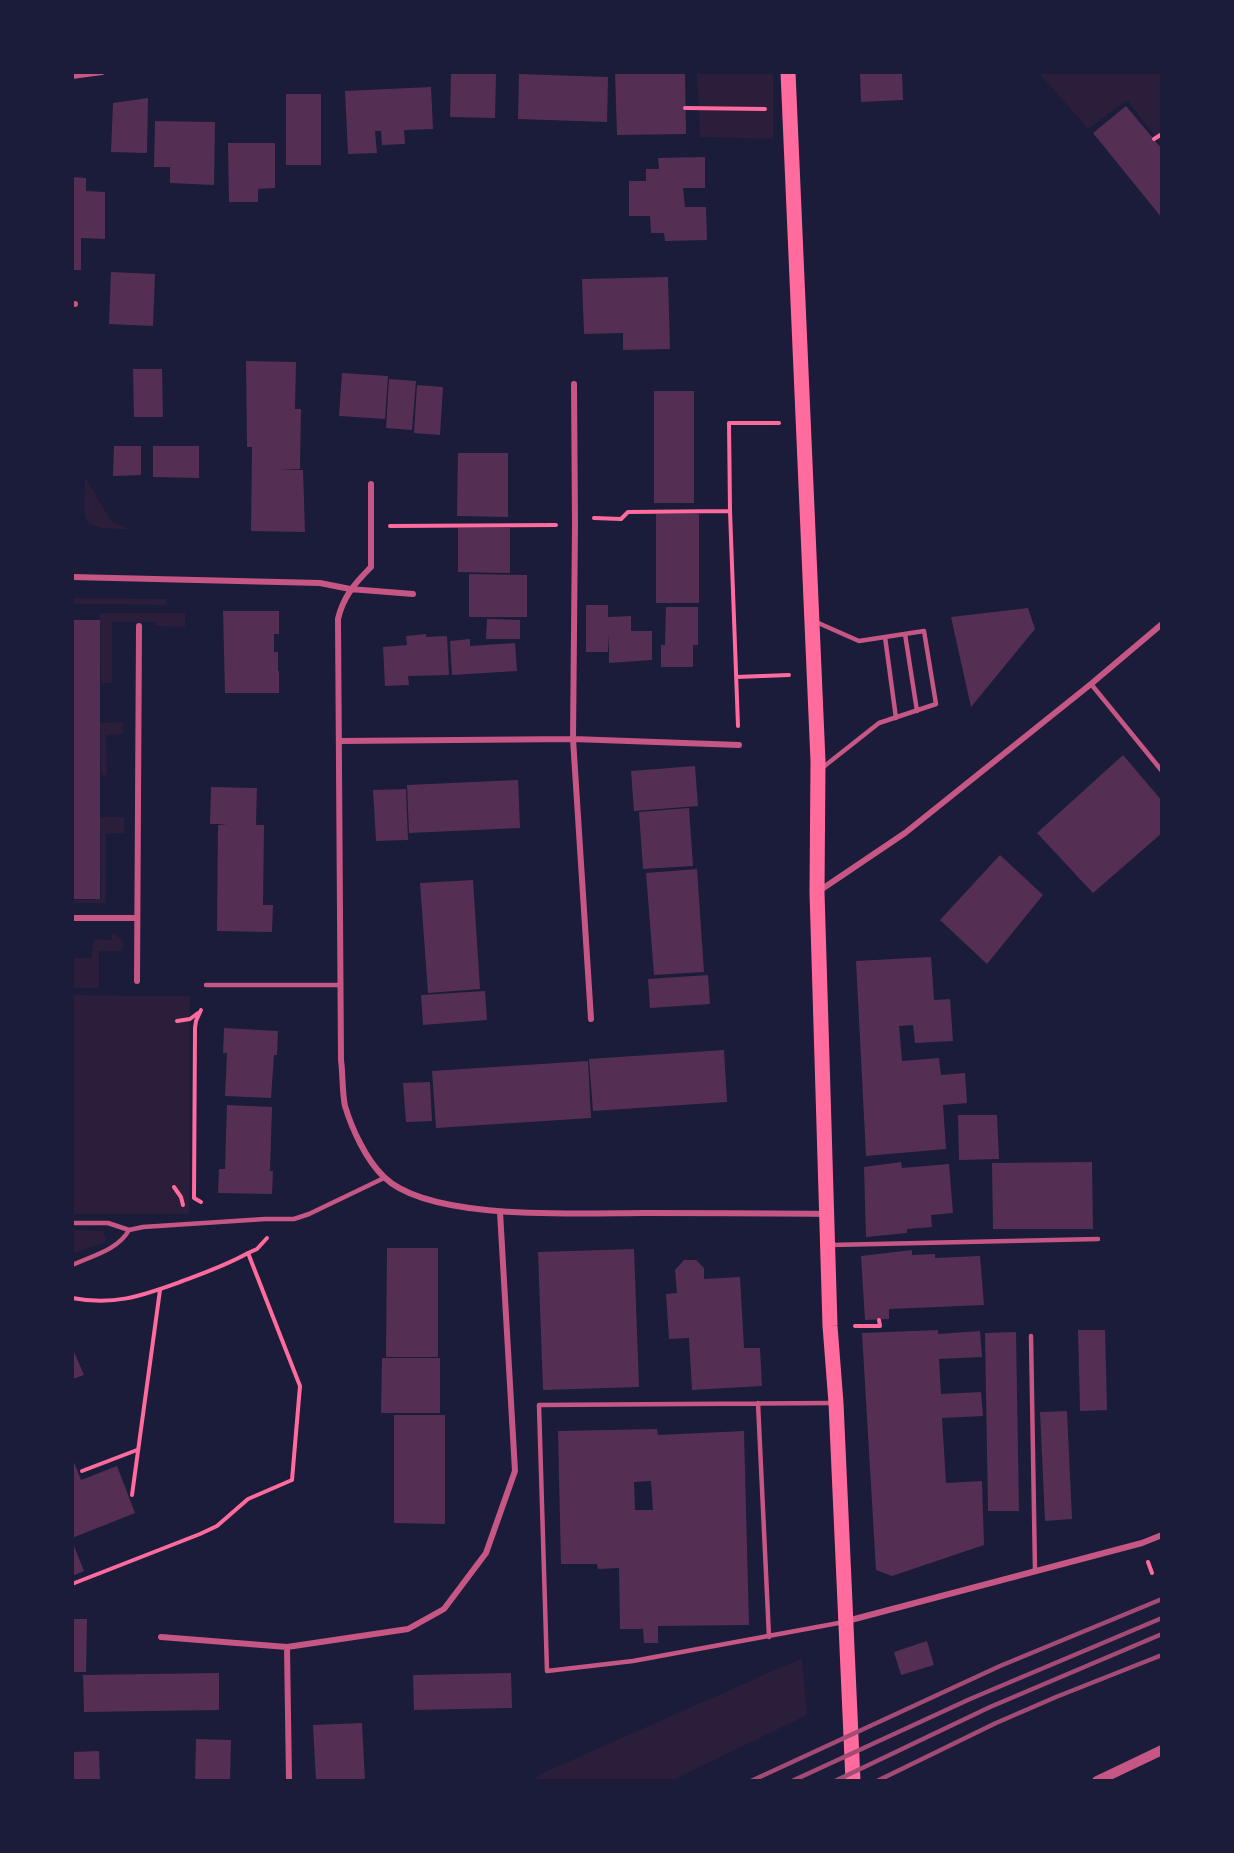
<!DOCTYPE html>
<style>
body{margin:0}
#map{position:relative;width:1234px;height:1853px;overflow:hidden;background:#1b1b3a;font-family:Poppins,sans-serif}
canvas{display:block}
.frame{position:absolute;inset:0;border:74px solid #1b1b3a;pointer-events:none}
</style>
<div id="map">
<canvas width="1234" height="1853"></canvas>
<div class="frame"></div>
</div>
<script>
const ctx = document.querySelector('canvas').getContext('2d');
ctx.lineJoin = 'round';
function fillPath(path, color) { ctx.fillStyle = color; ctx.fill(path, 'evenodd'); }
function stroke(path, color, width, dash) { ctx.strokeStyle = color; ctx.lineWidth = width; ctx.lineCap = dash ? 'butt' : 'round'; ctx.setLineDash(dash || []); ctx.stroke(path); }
const green = new Path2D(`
 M 697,72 L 773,72 L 773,139 L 700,137 Z
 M 1162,72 L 1162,145 L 1127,100 L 1088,129 L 1039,73 Z
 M 85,477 L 111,521 L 129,529 C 76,529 85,524 85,477 Z
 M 72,598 L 166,599 L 166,605 L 72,604 Z
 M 100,613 L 185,613 L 185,627 L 156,626 L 155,622 L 112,622 L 112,683 L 101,683 Z
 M 123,722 L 123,734 L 106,735 L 107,775 L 101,775 L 100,723 Z
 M 100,817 L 124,817 L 124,833 L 106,834 L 106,903 L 72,903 L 72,900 L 101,899 Z
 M 112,933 L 123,940 L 123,951 L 99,951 L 99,988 L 72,988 L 72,958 L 92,958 L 93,939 L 112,940 Z
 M 72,995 L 190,996 L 189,1214 L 72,1214 Z
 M 72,1230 L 103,1231 L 106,1239 L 105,1242 L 72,1254 Z
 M 802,1658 L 807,1715 L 671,1781 L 530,1781 L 545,1772 Z`);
const building = new Path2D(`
 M 451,72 L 496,73 L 495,118 L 450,117 Z
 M 615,72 L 685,72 L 686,134 L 617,135 Z
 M 860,72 L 908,72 L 908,74 L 902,74 L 903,100 L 861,102 Z
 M 519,74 L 608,77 L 607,122 L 518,119 Z
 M 431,87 L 433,129 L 404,130 L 405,144 L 382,145 L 381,131 L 375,131 L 377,153 L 348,154 L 345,91 Z
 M 286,94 L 321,94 L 321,165 L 286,165 Z
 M 148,98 L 147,153 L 111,152 L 113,103 Z
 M 1126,106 L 1162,149 L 1162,218 L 1093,133 Z
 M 155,121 L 215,122 L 214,185 L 170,183 L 170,167 L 154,167 Z
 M 228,143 L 275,143 L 275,188 L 258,189 L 258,202 L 229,202 Z
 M 705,157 L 705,188 L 683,188 L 685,207 L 706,207 L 707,240 L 665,241 L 664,233 L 651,233 L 650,216 L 629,216 L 629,181 L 646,181 L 646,169 L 659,169 L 658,158 Z
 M 72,177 L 86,178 L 86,191 L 105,192 L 105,239 L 81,238 L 81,270 L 72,270 Z
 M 111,272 L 155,274 L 153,326 L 109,324 Z
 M 668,277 L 670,349 L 623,350 L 623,333 L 584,334 L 582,279 Z
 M 246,361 L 296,362 L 295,409 L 301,409 L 300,469 L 278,470 L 303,470 L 305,532 L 251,531 L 252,447 L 247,447 Z
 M 133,369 L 162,369 L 163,417 L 134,417 Z
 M 342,373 L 388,376 L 385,419 L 339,416 Z
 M 389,379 L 416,381 L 412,430 L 386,428 Z
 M 417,385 L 443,387 L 440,435 L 414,433 Z
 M 654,391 L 694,391 L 694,503 L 654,503 Z
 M 114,446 L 141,446 L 141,475 L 113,476 Z
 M 153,446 L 199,446 L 199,478 L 153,477 Z
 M 458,453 L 508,453 L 508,517 L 457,516 Z
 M 656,514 L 699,514 L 699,603 L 656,603 Z
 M 458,528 L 510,528 L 510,573 L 458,572 Z
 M 469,574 L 527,575 L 527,617 L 469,617 Z
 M 586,605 L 608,605 L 608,617 L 631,616 L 631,631 L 652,631 L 652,660 L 609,663 L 609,634 L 608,652 L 586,652 Z
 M 666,607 L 698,607 L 698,645 L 693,645 L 693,667 L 661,667 L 661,645 L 665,645 Z
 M 1028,608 L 1035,629 L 971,707 L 951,617 Z
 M 223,611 L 279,611 L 279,634 L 274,634 L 274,652 L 278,652 L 278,671 L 279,671 L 279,693 L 225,693 Z
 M 487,619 L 520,620 L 520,639 L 486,639 Z
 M 72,620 L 100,620 L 100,899 L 72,899 Z
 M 426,634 L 426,637 L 447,636 L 449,675 L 408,676 L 409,685 L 385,686 L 383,647 L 407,645 L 406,636 Z
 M 470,639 L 470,646 L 515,643 L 517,671 L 452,675 L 450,641 Z
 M 1123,755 L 1162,801 L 1162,833 L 1093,893 L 1037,833 Z
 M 695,766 L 698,806 L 634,811 L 631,771 Z
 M 518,780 L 520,828 L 409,833 L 407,785 Z
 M 211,787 L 257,788 L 256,825 L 264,825 L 263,905 L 273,905 L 272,932 L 217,931 L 218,825 L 227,824 L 210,824 Z
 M 406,789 L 408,840 L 376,841 L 373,790 Z
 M 689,808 L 693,866 L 643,869 L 639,812 Z
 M 1000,855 L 1043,895 L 987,964 L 940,920 Z
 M 697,869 L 704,972 L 654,975 L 646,873 Z
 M 473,880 L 480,989 L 428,993 L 420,883 Z
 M 931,957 L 934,1000 L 950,999 L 953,1041 L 915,1043 L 913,1025 L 899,1026 L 902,1061 L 939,1058 L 941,1075 L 965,1073 L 967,1103 L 943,1105 L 946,1149 L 866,1156 L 856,961 Z
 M 708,975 L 710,1004 L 650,1008 L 648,979 Z
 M 485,991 L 487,1020 L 423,1025 L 421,995 Z
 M 224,1028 L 278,1031 L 277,1055 L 274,1055 L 271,1098 L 225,1096 L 227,1053 L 223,1053 Z
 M 724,1050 L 727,1102 L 593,1111 L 589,1059 Z
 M 588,1061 L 591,1118 L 436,1128 L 432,1071 Z
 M 430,1082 L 432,1121 L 406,1122 L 403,1083 Z
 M 227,1105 L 272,1107 L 270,1171 L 273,1171 L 272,1194 L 218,1193 L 219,1169 L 225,1169 Z
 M 958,1115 L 997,1115 L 999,1159 L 959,1160 Z
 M 901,1162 L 902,1168 L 949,1164 L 953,1213 L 931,1215 L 932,1227 L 907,1229 L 907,1233 L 866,1237 L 864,1167 Z
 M 1092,1162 L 1093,1229 L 993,1229 L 992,1163 Z
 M 387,1248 L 438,1248 L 438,1357 L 386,1357 Z
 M 634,1249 L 639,1387 L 543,1390 L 538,1252 Z
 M 912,1250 L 912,1255 L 935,1254 L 935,1258 L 980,1256 L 984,1305 L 889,1309 L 889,1319 L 865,1320 L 861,1256 Z
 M 684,1260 L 696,1260 L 704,1268 L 704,1279 L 740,1277 L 744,1348 L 760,1348 L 762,1386 L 692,1390 L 689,1338 L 669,1339 L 666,1294 L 677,1293 L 675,1270 Z
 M 938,1330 L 938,1334 L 980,1331 L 982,1357 L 939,1359 L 941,1394 L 981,1392 L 983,1416 L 942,1418 L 946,1483 L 982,1481 L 984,1545 L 892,1576 L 876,1570 L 862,1333 Z
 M 1078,1330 L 1105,1330 L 1107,1410 L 1080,1411 Z
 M 1016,1332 L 1019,1511 L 988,1511 L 985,1333 Z
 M 72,1347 L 84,1375 L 72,1379 Z
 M 382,1358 L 440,1358 L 440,1413 L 381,1413 Z
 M 1067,1411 L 1072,1519 L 1045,1521 L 1040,1412 Z
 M 394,1415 L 445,1415 L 445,1524 L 394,1523 Z
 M 657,1429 L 658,1435 L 744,1431 L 749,1625 L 658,1626 L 658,1643 L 644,1643 L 643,1629 L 620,1629 L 619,1568 L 598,1569 L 597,1564 L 561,1564 L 558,1431 ZM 651,1481 L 653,1510 L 635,1510 L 634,1482 Z
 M 72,1457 L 81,1480 L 117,1466 L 135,1513 L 72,1538 Z
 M 72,1541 L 84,1571 L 72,1576 Z
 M 72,1619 L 87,1619 L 86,1672 L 72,1672 Z
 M 927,1641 L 934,1665 L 901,1675 L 894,1652 Z
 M 219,1673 L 219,1710 L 84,1712 L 83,1675 Z
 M 511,1673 L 512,1708 L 414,1710 L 413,1675 Z
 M 362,1723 L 365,1781 L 316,1781 L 313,1725 Z
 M 196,1739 L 231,1740 L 230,1781 L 195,1781 Z
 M 99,1751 L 100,1781 L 72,1781 L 72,1752 Z`);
const path = new Path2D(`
 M 685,108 L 765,109
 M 1154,139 L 1162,134
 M 730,511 L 738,726
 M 594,518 L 621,519 L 628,512 L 730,511 L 729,423 L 779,423
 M 390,526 L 556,525
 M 736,677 L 789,675
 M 177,1021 L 190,1019 L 198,1013
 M 174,1187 L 181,1197 L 183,1205
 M 201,1202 L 194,1198 L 195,1028 L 196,1021 L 201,1010
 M 72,1298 C 114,1306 141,1296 180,1282 C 204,1273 227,1265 248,1253
 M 855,1326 L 880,1326 L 879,1320
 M 82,1471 L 137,1450
 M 132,1495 L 160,1290
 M 1148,1562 L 1152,1573
 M 72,1584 L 200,1534 L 217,1526 L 248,1499 L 292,1480 L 300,1386 L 248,1253 L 257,1249 L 267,1238`);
const service = new Path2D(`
 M 816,622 L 859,641 L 924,631 L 936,704 L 879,723 L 822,768
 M 905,634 L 917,711
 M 885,637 L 896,718
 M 1091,684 L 1162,771
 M 206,985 L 340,985
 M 72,1223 L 108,1223 L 129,1230 L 143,1227 L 265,1219 L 294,1219 L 309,1214 L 384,1178
 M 831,1245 L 1098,1239
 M 72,1265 C 92,1256 118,1250 129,1230
 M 1031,1336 L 1035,1570
 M 758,1403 L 769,1637
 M 833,1403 L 539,1405 L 547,1671 L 633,1661 L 844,1622`);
const minor = new Path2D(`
 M 72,76 L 102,72
 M 72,304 L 75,304
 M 574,384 L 575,525 L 573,739 L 591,1019
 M 371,484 L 371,567 C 355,583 343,597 338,619 L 341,1060 C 343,1075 342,1092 345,1106 C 352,1129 366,1160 384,1177 C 430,1222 582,1213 645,1213 C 706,1213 767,1213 827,1214
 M 72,577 L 320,583 L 350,589 L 413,594
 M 340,741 L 573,739 L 739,745
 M 819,891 L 905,833 L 1091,684 L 1162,624
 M 72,918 L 136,918
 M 137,981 L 139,626
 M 847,1621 L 1142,1543 L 1162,1535
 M 161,1637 L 287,1647
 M 289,1781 L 287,1647 L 408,1629 L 444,1609 L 486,1553 L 515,1471 L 500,1212`);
const tertiary = new Path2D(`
 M 1097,1781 L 1162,1750`);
const primary = new Path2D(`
 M 788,72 L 818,761 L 817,892 L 830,1326 L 836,1403 L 853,1781`);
const rail = new Path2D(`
 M 751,1781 L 1000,1666 L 1162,1599
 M 792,1781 L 970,1699 L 1162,1618
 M 835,1781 L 990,1707 L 1162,1634
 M 877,1781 L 996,1723 L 1056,1697 L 1162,1655`);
fillPath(green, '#2a1e3b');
fillPath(building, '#542f53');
stroke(path, '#ff6b9d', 4);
stroke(service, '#c65784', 4.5);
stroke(minor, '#c65784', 6);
stroke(tertiary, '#c65784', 10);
stroke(primary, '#ff6b9d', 15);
stroke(rail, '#a44b75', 4.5);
</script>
